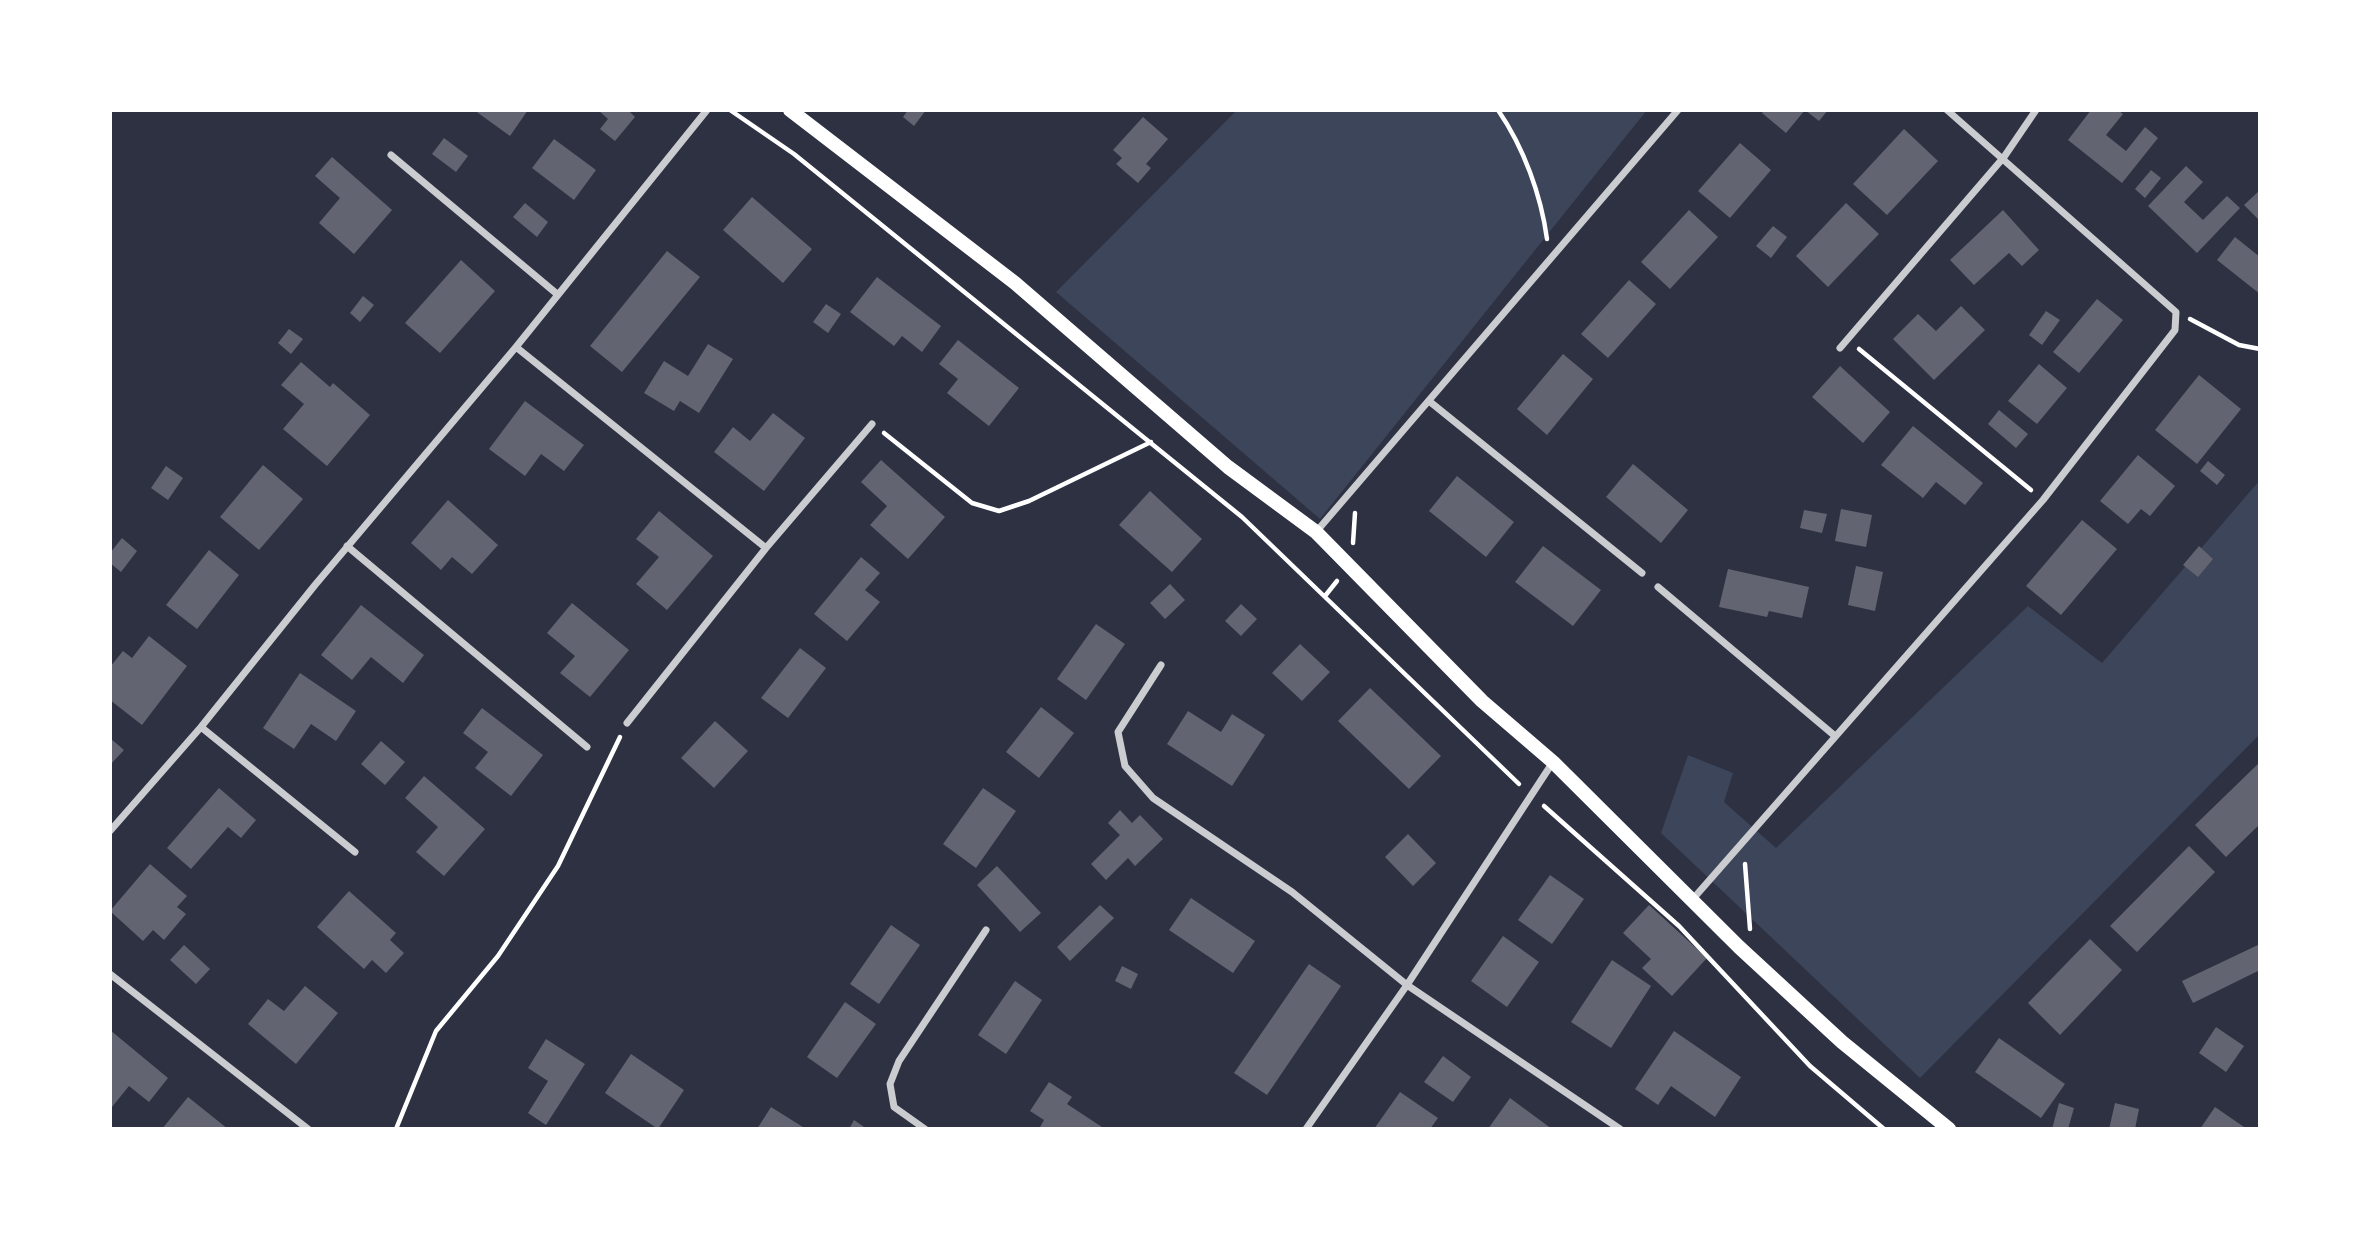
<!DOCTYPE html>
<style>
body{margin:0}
#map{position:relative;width:2370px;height:1239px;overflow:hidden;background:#2d3142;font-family:"Playfair Display",serif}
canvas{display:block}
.frame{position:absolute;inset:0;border:112px solid #fff;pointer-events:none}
</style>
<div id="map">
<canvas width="2370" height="1239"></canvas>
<div class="frame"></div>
</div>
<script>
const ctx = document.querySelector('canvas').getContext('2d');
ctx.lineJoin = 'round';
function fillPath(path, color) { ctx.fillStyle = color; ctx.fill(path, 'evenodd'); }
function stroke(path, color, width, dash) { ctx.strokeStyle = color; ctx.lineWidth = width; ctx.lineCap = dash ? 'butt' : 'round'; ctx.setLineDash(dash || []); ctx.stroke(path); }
const green = new Path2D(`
 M 1237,110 L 1647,110 L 1320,519 L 1056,292 Z
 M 2260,480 L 2260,734 L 1920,1078 L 1661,833 L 1688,755 L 1733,773 L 1724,802 L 1776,848 L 2028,606 L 2102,663 Z`);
const building = new Path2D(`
 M 474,110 L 528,110 L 510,136 Z
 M 598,110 L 628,110 L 635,117 L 615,141 L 600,129 L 608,119 Z
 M 908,110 L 926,110 L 914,126 L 903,117 Z
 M 1764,110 L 1805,110 L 1786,133 L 1762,113 Z
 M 1805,110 L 1828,110 L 1819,121 Z
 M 2091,110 L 2118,110 L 2123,114 L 2106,135 L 2126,151 L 2145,127 L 2158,138 L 2122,183 L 2068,140 Z
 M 1143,117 L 1168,139 L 1146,164 L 1151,168 L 1138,183 L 1116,164 L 1122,158 L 1113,150 Z
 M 1904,129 L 1938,161 L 1887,215 L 1853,184 Z
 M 444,138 L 468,156 L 456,172 L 432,154 Z
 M 554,139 L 596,170 L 574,200 L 532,168 Z
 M 1740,143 L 1771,170 L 1730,218 L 1698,191 Z
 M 332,157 L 392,210 L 354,254 L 319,223 L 340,198 L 315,176 Z
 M 2186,166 L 2203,182 L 2184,202 L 2203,220 L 2227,196 L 2240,208 L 2197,253 L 2148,206 Z
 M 2151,170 L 2161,178 L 2145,198 L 2135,189 Z
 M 2260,190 L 2260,221 L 2244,205 Z
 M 752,197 L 812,249 L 783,283 L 723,230 Z
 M 525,203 L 548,222 L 537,237 L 513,217 Z
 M 1846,203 L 1879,234 L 1828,287 L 1796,256 Z
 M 1689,210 L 1718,237 L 1670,289 L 1641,262 Z
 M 2003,210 L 2039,250 L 2022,266 L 2009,253 L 1974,285 L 1950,260 Z
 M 1773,226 L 1787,237 L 1771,258 L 1756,246 Z
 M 2235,237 L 2260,257 L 2260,294 L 2217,260 Z
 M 667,251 L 700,277 L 622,372 L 590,346 Z
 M 461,260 L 495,291 L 440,353 L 405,323 Z
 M 877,277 L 941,326 L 922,352 L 902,336 L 894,346 L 850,312 Z
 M 1629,280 L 1656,304 L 1608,358 L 1581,334 Z
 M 363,296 L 374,305 L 360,322 L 350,313 Z
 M 2097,299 L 2123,320 L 2079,373 L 2053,352 Z
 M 826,304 L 841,314 L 828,333 L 813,322 Z
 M 1961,306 L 1985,330 L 1934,380 L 1893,339 L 1918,314 L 1936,331 Z
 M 2046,311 L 2060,320 L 2042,345 L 2029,335 Z
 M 289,329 L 303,339 L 291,354 L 278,343 Z
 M 958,340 L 1019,388 L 989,426 L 947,393 L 958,379 L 939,364 Z
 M 708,344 L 733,359 L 699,413 L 680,401 L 674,411 L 644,393 L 664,361 L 688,376 Z
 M 1563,354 L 1593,379 L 1547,435 L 1517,409 Z
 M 301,362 L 330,387 L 333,383 L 370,415 L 327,466 L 283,429 L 304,404 L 281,385 Z
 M 2039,364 L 2067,388 L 2037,424 L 2008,401 Z
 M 1840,366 L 1890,412 L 1863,443 L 1812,397 Z
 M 2199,375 L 2241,409 L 2197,464 L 2155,430 Z
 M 525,401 L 584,445 L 564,471 L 541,454 L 525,476 L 489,449 Z
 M 1999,410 L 2028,434 L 2016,448 L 1988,424 Z
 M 773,413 L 805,438 L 764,491 L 714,452 L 733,427 L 750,441 Z
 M 1913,426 L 1983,483 L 1965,505 L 1936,482 L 1923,498 L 1881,465 Z
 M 2138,455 L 2175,486 L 2150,516 L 2141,509 L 2128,524 L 2100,501 Z
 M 881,460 L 945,517 L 908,559 L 870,525 L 887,506 L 861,482 Z
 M 2208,461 L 2225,475 L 2217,485 L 2200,471 Z
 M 1633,464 L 1688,510 L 1661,543 L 1606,497 Z
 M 263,465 L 303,499 L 259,550 L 220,517 Z
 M 166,466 L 183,478 L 168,500 L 151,488 Z
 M 1457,476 L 1514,522 L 1486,557 L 1429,511 Z
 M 1150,491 L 1202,539 L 1172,572 L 1119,525 Z
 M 448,500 L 498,545 L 472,574 L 452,557 L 441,570 L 411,543 Z
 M 1841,509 L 1872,515 L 1866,547 L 1835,541 Z
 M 1804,510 L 1827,514 L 1822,533 L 1800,528 Z
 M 659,511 L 713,556 L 667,610 L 636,584 L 659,557 L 636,539 Z
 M 2082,520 L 2117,549 L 2061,615 L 2026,586 Z
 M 122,538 L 137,551 L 121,572 L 110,563 L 110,553 Z
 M 1543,546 L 1601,590 L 1573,626 L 1515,582 Z
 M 2199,546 L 2213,559 L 2198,577 L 2183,565 Z
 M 209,550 L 239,575 L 197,629 L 166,605 Z
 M 861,557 L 880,573 L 865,590 L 880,602 L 847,641 L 814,614 Z
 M 1856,566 L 1883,572 L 1875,611 L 1848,605 Z
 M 1728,569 L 1809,587 L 1802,618 L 1769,611 L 1767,617 L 1719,607 Z
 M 1170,584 L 1185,600 L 1165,619 L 1150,603 Z
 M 572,603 L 629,650 L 590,697 L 560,673 L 575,656 L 547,633 Z
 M 1241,604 L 1257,619 L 1241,636 L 1225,621 Z
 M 361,605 L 424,655 L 403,683 L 371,657 L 352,680 L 321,655 Z
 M 1096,624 L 1125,644 L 1086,700 L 1057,679 Z
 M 149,636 L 187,666 L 142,725 L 110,700 L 110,667 L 123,651 L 132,658 Z
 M 1300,644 L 1330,672 L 1302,701 L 1272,673 Z
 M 800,648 L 826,668 L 788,718 L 761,698 Z
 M 300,673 L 356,711 L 336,741 L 311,724 L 294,749 L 263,728 Z
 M 1370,688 L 1441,756 L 1409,789 L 1338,721 Z
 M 1041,707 L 1074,733 L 1039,778 L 1006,752 Z
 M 482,708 L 543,755 L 511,796 L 475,768 L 488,752 L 463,733 Z
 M 1188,711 L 1221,732 L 1232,714 L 1265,735 L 1232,786 L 1167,744 Z
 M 715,721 L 748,751 L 714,788 L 681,758 Z
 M 110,738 L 124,750 L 110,765 Z
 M 381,741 L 405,762 L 385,785 L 361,764 Z
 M 2260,762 L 2260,824 L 2226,857 L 2195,825 Z
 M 424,776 L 485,829 L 444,876 L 416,852 L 438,827 L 405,798 Z
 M 219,788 L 256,820 L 241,838 L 228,827 L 191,869 L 167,848 Z
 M 983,788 L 1016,811 L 976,868 L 943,844 Z
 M 1120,810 L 1132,823 L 1140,815 L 1163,839 L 1135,866 L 1128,858 L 1106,880 L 1091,864 L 1120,835 L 1108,823 Z
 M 1408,834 L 1436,863 L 1413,886 L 1385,857 Z
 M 2189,846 L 2215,872 L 2137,952 L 2110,926 Z
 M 150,864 L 187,896 L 177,907 L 186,914 L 164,940 L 153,930 L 143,941 L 110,911 Z
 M 997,866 L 1041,913 L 1020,932 L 977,885 Z
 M 1550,875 L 1584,899 L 1552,944 L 1518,920 Z
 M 349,891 L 396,933 L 390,940 L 404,953 L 386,973 L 372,960 L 364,969 L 317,927 Z
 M 1191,898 L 1255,941 L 1233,973 L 1169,930 Z
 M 1100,905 L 1114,918 L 1070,961 L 1057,947 Z
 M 1649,905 L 1707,958 L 1672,996 L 1642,968 L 1651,959 L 1623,933 Z
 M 891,925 L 920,945 L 879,1004 L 850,984 Z
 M 1503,936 L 1539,962 L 1507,1007 L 1471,981 Z
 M 2090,939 L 2122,970 L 2060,1035 L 2028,1003 Z
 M 2260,944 L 2260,970 L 2193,1003 L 2182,981 Z
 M 184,945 L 210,969 L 196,984 L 170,960 Z
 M 1612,960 L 1651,986 L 1611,1048 L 1571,1022 Z
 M 1309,964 L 1341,986 L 1267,1095 L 1234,1073 Z
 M 1122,966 L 1138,974 L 1131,989 L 1115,981 Z
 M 1015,981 L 1042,1000 L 1006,1054 L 978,1035 Z
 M 305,986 L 338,1013 L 296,1064 L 248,1024 L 268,999 L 284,1011 Z
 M 845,1002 L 876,1024 L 837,1078 L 807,1057 Z
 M 2216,1027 L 2244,1046 L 2226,1072 L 2199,1053 Z
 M 110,1030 L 168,1078 L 149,1102 L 129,1086 L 112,1107 L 110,1105 Z
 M 1674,1031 L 1741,1077 L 1715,1117 L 1671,1086 L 1658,1105 L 1635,1089 Z
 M 1999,1038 L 2065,1084 L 2041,1118 L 1975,1072 Z
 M 546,1039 L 585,1064 L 546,1125 L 528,1113 L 548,1081 L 528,1068 Z
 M 631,1054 L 684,1090 L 658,1129 L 605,1093 Z
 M 1443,1056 L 1471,1077 L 1453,1102 L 1424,1082 Z
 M 1049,1082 L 1072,1097 L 1067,1104 L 1105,1129 L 1039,1129 L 1044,1120 L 1030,1111 Z
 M 1400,1092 L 1438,1118 L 1430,1129 L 1374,1129 Z
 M 188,1097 L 228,1129 L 162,1129 Z
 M 1510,1098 L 1552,1129 L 1488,1129 Z
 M 2059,1103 L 2074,1108 L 2068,1129 L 2052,1129 Z
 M 2115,1103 L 2139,1109 L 2135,1129 L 2109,1129 Z
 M 771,1107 L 806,1129 L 757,1129 Z
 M 2215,1107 L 2247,1129 L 2200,1129 Z
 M 854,1120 L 867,1129 L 849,1129 Z`);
const path = new Path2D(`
 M 730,110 L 794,154 L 1242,517 L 1519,784
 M 1498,110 C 1524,148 1541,195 1547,239
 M 2190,319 L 2239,345 L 2260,349
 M 1859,349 L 2031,490
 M 884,433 L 972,503 L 999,511 L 1029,501 L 1151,442
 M 1353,543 L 1355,513
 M 1325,596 L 1337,581
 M 1544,806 L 1679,926 L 1810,1066 L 1884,1129
 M 1745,864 L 1750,929
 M 396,1129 L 436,1031 L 498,956 L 558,866 L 620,737`);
const minor = new Path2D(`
 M 391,155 L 557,294
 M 516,347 L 766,548
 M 1840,348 L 2004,157 L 2036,110
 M 1429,401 L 1642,573
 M 1316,532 L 1678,110
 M 347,546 L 587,747
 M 1658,587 L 1835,736
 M 1161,665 L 1118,732 L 1125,766 L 1153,798 L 1292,892 L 1407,985 L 1620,1129
 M 627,723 L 766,548 L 872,424
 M 201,727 L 355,852
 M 110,831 L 201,727 L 315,585 L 516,347 L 707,110
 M 1692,900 L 2043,500 L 2175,330 L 2176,312 L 1947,110
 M 110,974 L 308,1129
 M 925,1129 L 894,1107 L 890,1084 L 899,1061 L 986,930
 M 1306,1129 L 1407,985 L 1553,762`);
const secondary = new Path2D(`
 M 790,110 L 1015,283 L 1228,467 L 1316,532 L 1482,701 L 1553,762 L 1739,947 L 1842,1042 L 1949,1129`);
fillPath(green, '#3c4559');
fillPath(building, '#626471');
stroke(path, '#fff', 4.5);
stroke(minor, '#caccd0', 7);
stroke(secondary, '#fff', 14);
</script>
